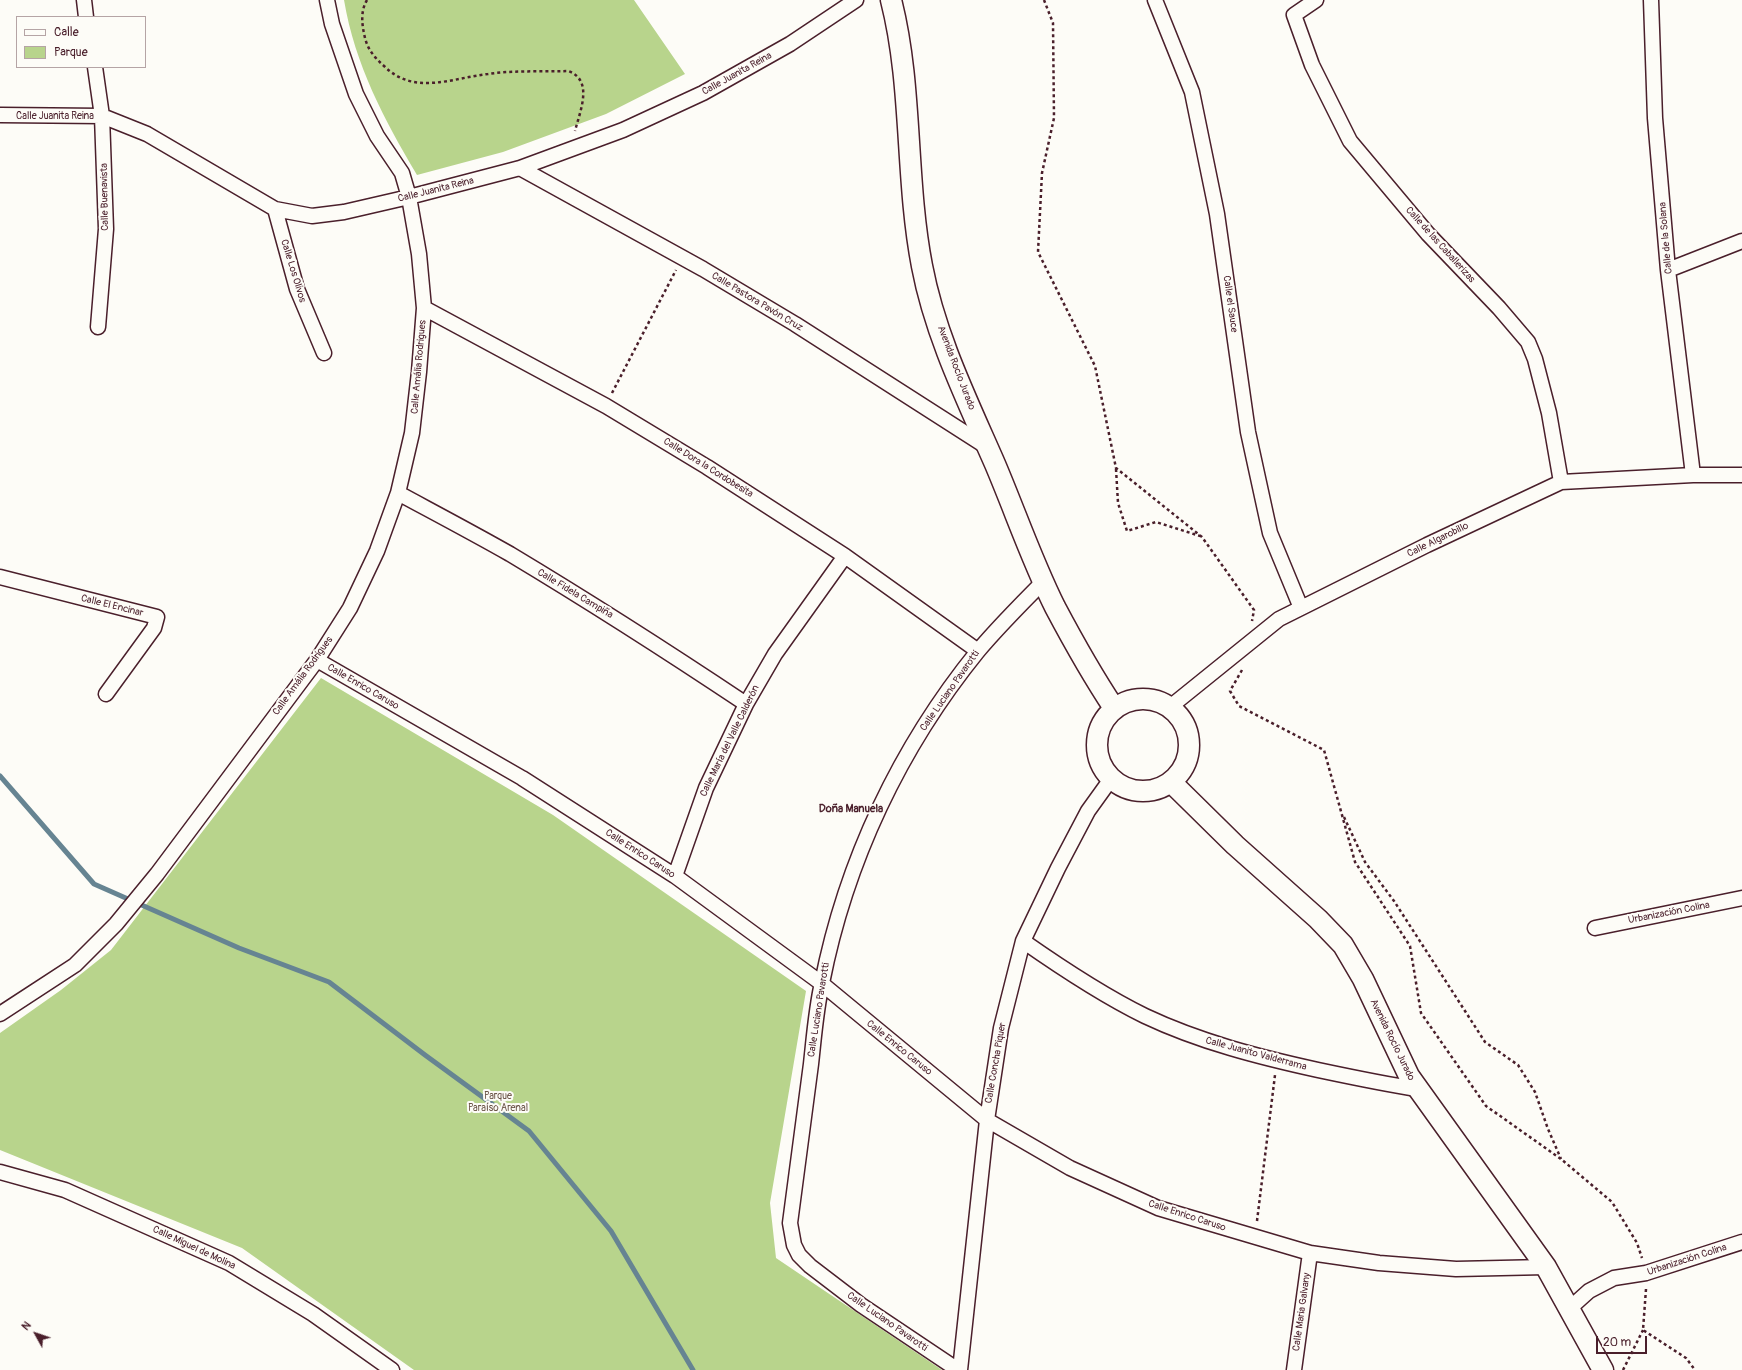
<!DOCTYPE html>
<meta charset="utf-8">
<style>
body{margin:0}
#map{position:relative;width:1742px;height:1370px;overflow:hidden;background:#fdfcf7;font-family:Pangolin,sans-serif}
canvas{display:block}
.legend{position:absolute;left:16px;top:16px;width:130px;height:52px;box-sizing:border-box;background:#fdfcf7;border:1px solid #b5a4a5;margin:0;padding:5px 7px;list-style:none;font-size:12px;color:#4a1f2b}
.legend li{display:flex;align-items:center;gap:8px;height:20px}
.legend b{width:20px;border:1px solid #b5a4a5}
.north{position:absolute;left:16px;top:1314px;width:40px;height:40px;-webkit-text-stroke:3px #fdfcf7;paint-order:stroke;rotate:310deg;font-size:11px;font-weight:700;line-height:16px;text-align:center;color:#4a1f2b}
.north::after{content:'';display:block;margin:auto;width:14px;height:18px;background:#4a1f2b;clip-path:polygon(50% 0,100% 100%,50% 72%,0 100%)}
.scale{position:absolute;left:1596px;top:1336px;width:51px;height:18px;box-sizing:border-box;border:2px solid #4a1f2b;border-top:0;padding-left:5px;font-size:12px;line-height:14px;white-space:nowrap;color:#4a1f2b;-webkit-text-stroke:3px #fdfcf7;paint-order:stroke}
</style>
<div id="map">
<canvas width="1742" height="1370"></canvas>
<ul class="legend">
<li><b style="height:5px;background:#fdfcf7"></b>Calle</li>
<li><b style="height:11px;background:#b8d48c"></b>Parque</li>
</ul>
<div class="north">N</div>
<div class="scale">20 m</div>
</div>
<script>
const ctx = document.querySelector('canvas').getContext('2d');
ctx.lineJoin = 'round';
function fillPath(path, color) { ctx.fillStyle = color; ctx.fill(path, 'evenodd'); }
function stroke(path, color, width, dash) { ctx.strokeStyle = color; ctx.lineWidth = width; ctx.lineCap = dash ? 'butt' : 'round'; ctx.setLineDash(dash || []); ctx.stroke(path); }
function label(font, color, halo, rows, align = 'center') {
  ctx.font = font + ' Pangolin,sans-serif'; ctx.lineWidth = 4; ctx.setLineDash([]); ctx.textBaseline = 'middle'; ctx.strokeStyle = halo; ctx.fillStyle = color; for (const [text, x, y, turn = 0] of rows) {
    ctx.save(); ctx.translate(x, y); ctx.rotate((+turn || 0) * Math.PI / 180); ctx.textAlign = isNaN(turn) ? turn : align; if (halo) ctx.strokeText(text, 0, 0); ctx.fillText(text, 0, 0); ctx.restore();
  }
}
const green = new Path2D(`
 M 344,0 L 634,0 L 685,74 L 606,114 L 503,152 L 417,175 C 384,119 355,65 344,0 Z
 M 321,678 L 553,815 L 806,991 L 770,1203 L 776,1258 L 942,1370 L 414,1370 L 242,1248 L 0,1150 L 0,1033 L 61,990 L 111,950 Z`);
const stream = new Path2D(`
 M 0,776 L 94,884 L 239,948 L 329,982 L 425,1055 L 529,1131 L 611,1231 L 693,1370`);
const path = new Path2D(`
 M 367,0 C 360,12 362,25 365,38 C 368,50 375,58 384,66 C 414,96 452,78 488,74 C 514,70 542,72 568,71 C 594,80 580,111 575,131
 M 1044,0 L 1053,23 L 1054,118 L 1042,173 L 1038,252 L 1095,366 L 1116,468 L 1202,537 L 1254,610 L 1252,621
 M 612,393 L 676,270
 M 1116,469 L 1118,503 L 1127,531 L 1156,522 L 1200,536
 M 1242,670 L 1230,691 L 1239,706 L 1324,750 L 1355,862 L 1410,946 L 1421,1013 L 1486,1106 L 1561,1159 L 1612,1202 L 1637,1243 L 1642,1258
 M 1344,817 L 1365,862 L 1394,901 L 1485,1042 L 1518,1065 L 1535,1092 L 1548,1129 L 1561,1159
 M 1257,1221 L 1275,1075
 M 1646,1289 L 1643,1330 L 1686,1358 L 1695,1370
 M 1623,1370 L 1643,1330`);
const street = new Path2D(`
 M 84,0 L 86,17
 M 1155,0 L 1192,92 L 1217,214 L 1248,432 L 1270,533 L 1301,608
 M 1316,0 L 1294,15 L 1312,65 L 1350,141 L 1428,234 L 1499,308 L 1528,342 L 1535,359 L 1549,413 L 1561,482
 M 1651,0 L 1655,118 L 1668,270 L 1693,475
 M 95,67 L 102,116 L 106,229 L 98,327
 M 0,115 L 102,116 L 147,134 L 275,209 L 312,216 L 344,212 L 409,197 L 520,168 L 623,130 L 703,93 L 790,44 L 856,0
 M 520,168 L 703,269 L 795,324 L 987,447
 M 275,209 L 297,289 L 324,353
 M 1668,270 L 1742,241
 M 424,308 L 606,406 L 707,467 L 845,556 L 978,651
 M 398,493 C 435,513 473,533 510,554 C 590,602 668,652 746,704
 M 0,577 L 157,617 L 154,628 L 106,694
 M 317,660 L 522,778 L 675,876 L 821,983 L 987,1120 L 1070,1168 L 1158,1208 L 1310,1253 L 1379,1263 L 1456,1269 L 1546,1267
 M 1170,707 L 1279,619 L 1427,545 L 1561,482 L 1693,475 L 1742,475
 M 675,876 L 706,788 L 746,704 L 775,654 L 845,556
 M 1595,928 L 1742,898
 M 1023,941 C 1063,969 1102,995 1145,1016 C 1200,1042 1259,1057 1318,1070 C 1351,1077 1384,1084 1417,1089
 M 0,1014 L 75,965 L 116,924 L 157,874 L 317,660 L 350,608 L 377,551 L 398,493 L 412,433 L 419,372 L 424,308 L 419,254 L 409,197 L 402,173 L 377,136 L 356,94 L 332,24 L 327,0
 M 0,1172 L 65,1190 L 229,1263 L 313,1314 L 392,1370
 M 1569,1309 L 1589,1291 L 1614,1278 L 1646,1273 L 1742,1242
 M 958,1370 L 861,1305 L 810,1266 L 799,1255 L 794,1245 L 790,1223 C 797,1170 804,1117 811,1064 C 814,1037 816,1009 822,983 C 846,861 900,747 978,651 C 999,626 1021,604 1044,581
 M 960,1370 L 987,1120 L 1001,1028 L 1023,941 L 1058,868 L 1088,811 L 1111,779
 M 1294,1370 L 1310,1253`);
const secondary = new Path2D(`
 M 891,0 C 913,86 905,178 922,266 C 935,335 967,400 995,464 C 1015,511 1032,561 1055,607 C 1073,641 1092,675 1114,708
 M1097 745a46 46 0 1 1 92 0a46 46 0 1 1-92 0Z
 M 1171,782 L 1235,845 L 1318,919 L 1343,945 L 1363,979 L 1409,1076 L 1546,1267 L 1603,1370`);
const streetNames = [
 ["Calle Juanita Reina",737,74,-29],
 ["Calle Juanita Reina",55,116],
 ["Calle Juanita Reina",436,190,-14],
 ["Calle Buenavista",105,197,-91],
 ["Calle de la Solana",1666,238,-95],
 ["Calle de las Caballerizas",1440,245,48],
 ["Calle Los Olivos",293,271,73],
 ["Calle Pastora Pavón Cruz",757,302,31],
 ["Calle el Sauce",1230,304,82],
 ["Calle Amália Rodrigues",419,367,-85],
 ["Avenida Rocío Jurado",956,368,69],
 ["Calle Dora la Cordobesita",708,468,32],
 ["Calle Algarobillo",1438,540,-26],
 ["Calle Fidela Campiña",575,594,31],
 ["Calle El Encinar",112,606,14],
 ["Calle Amália Rodrigues",303,676,-54],
 ["Calle Enrico Caruso",363,687,30],
 ["Calle Luciano Pavarotti",950,691,-55],
 ["Calle María del Valle Calderón",730,741,-64],
 ["Calle Enrico Caruso",640,854,33],
 ["Urbanización Colina",1669,913,-11],
 ["Calle Luciano Pavarotti",819,1010,-81],
 ["Avenida Rocío Jurado",1392,1040,64],
 ["Calle Enrico Caruso",899,1048,39],
 ["Calle Juanito Valderrama",1256,1054,15],
 ["Calle Concha Piquer",996,1063,-80],
 ["Calle Enrico Caruso",1187,1216,18],
 ["Calle Miguel de Molina",194,1248,25],
 ["Urbanización Colina",1687,1260,-18],
 ["Calle Maria Galvany",1302,1312,-82],
 ["Calle Luciano Pavarotti",887,1322,35]
];
const parkNames = [
 ["Parque",498,1096],
 ["Paraíso Arenal",498,1108]
];
const neighbourhoodNames = [
 ["Doña Manuela",851,809]
];
fillPath(green, '#b8d48c');
stroke(stream, '#668492', 5);
stroke(street, '#4a1f2b', 17);
stroke(secondary, '#4a1f2b', 23);
stroke(path, '#4a1f2b', 2.5, [3, 3]);
stroke(street, '#fdfcf7', 14);
stroke(secondary, '#fdfcf7', 20);
label('10px', '#4a1f2b', '#fdfcf7', streetNames);
label('10px', '#6b5548', '#fdfcf7', parkNames);
label('bold 11px', '#4a1f2b', '#fdfcf7', neighbourhoodNames);
</script>
